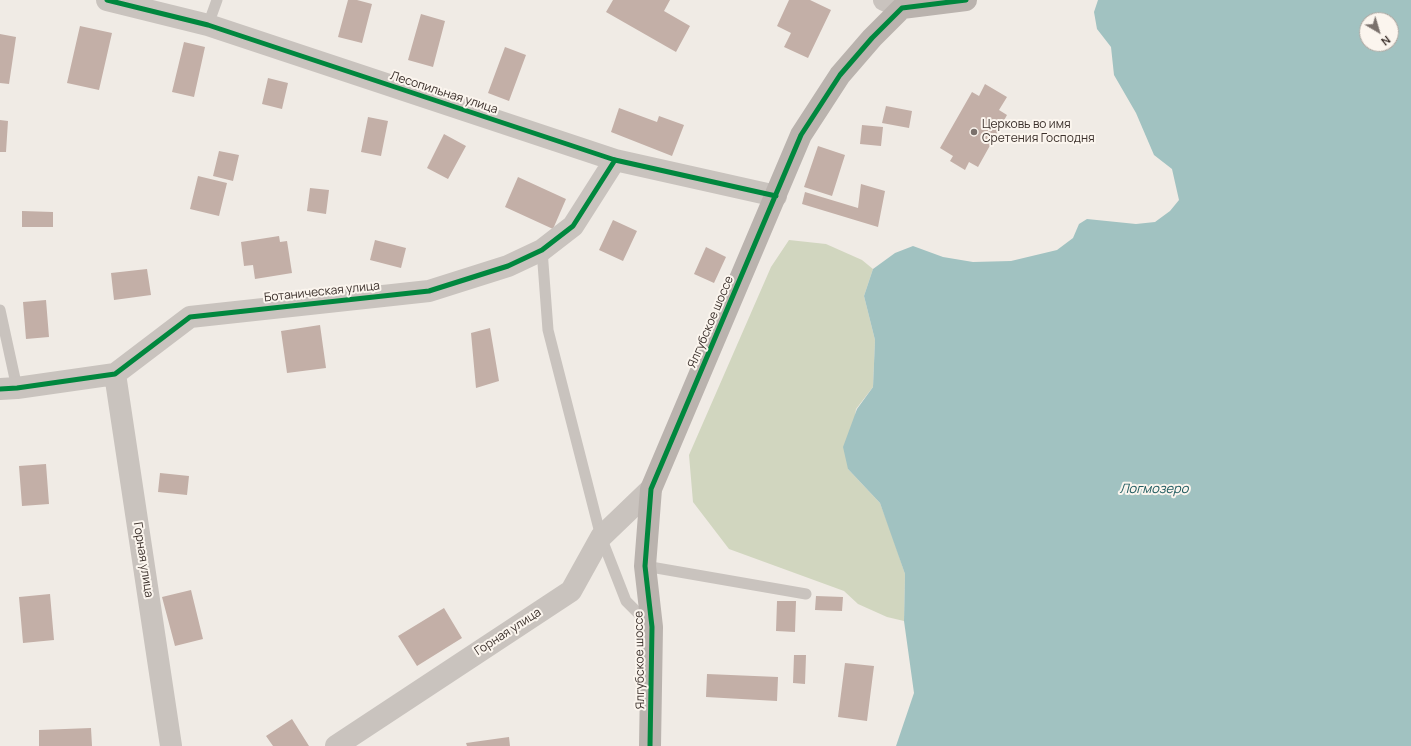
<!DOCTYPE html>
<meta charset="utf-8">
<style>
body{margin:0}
#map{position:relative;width:1411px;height:746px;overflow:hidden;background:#f0ebe5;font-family:Manrope,sans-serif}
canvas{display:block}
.north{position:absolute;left:1359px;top:12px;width:40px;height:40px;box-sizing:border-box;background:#fbf5ee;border:1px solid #aea6a0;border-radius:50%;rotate:142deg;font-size:11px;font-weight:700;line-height:16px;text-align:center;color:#3b302b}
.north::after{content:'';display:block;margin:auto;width:14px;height:18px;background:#7a716c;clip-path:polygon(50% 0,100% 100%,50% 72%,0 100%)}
</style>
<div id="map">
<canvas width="1411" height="746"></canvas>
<div class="north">N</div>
</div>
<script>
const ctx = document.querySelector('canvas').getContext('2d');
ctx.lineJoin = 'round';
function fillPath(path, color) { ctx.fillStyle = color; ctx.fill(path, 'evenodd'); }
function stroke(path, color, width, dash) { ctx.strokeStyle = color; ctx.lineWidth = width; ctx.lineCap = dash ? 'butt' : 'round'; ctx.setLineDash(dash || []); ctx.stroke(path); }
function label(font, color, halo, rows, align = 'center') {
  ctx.font = font + ' Manrope,sans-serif'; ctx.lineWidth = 4; ctx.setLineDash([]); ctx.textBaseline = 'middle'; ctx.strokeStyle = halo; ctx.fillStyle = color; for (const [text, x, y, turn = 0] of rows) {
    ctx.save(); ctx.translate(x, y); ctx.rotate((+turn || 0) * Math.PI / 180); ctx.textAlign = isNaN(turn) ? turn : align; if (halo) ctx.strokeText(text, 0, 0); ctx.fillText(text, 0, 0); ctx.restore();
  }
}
const green = new Path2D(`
 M 789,240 L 826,244 L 862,260 L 873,269 L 864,296 L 875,340 L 873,387 L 856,409 L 848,469 L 880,503 L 891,532 L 905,574 L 904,621 L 887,617 L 858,604 L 844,591 L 729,549 L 693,502 L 689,455 L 771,267 Z`);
const water = new Path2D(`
 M 1098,0 L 1411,0 L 1411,746 L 896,746 L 914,693 L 904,621 L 905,574 L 880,503 L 848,469 L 843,447 L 857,409 L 873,387 L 875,340 L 864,296 L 873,269 L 895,253 L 913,246 L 943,257 L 973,262 L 1011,261 L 1057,250 L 1073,238 L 1079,224 L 1087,219 L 1136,224 L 1155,222 L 1170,211 L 1179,200 L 1172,169 L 1154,155 L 1136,113 L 1114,75 L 1111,47 L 1097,29 L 1094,12 ZM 1367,20 L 1391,20 L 1391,44 L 1367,44 Z`);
const building = new Path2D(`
 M 348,0 L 357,0 L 372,4 L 362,43 L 338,37 Z
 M 613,0 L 670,0 L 664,11 L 690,26 L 676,52 L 606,12 Z
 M 789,0 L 810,0 L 831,10 L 808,58 L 784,47 L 791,33 L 777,26 Z
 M 421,14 L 445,21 L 433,67 L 408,60 Z
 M 80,26 L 112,33 L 99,90 L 67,83 Z
 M 0,34 L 16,37 L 9,84 L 0,83 Z
 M 184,42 L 205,47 L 194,97 L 172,92 Z
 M 505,47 L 526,55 L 509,101 L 488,93 Z
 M 268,78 L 288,83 L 282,109 L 262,104 Z
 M 985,84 L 1007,97 L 999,110 L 1007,115 L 978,167 L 969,162 L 965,170 L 950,161 L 953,156 L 940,148 L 972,92 L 979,96 Z
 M 886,106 L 912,111 L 909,128 L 882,123 Z
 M 619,108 L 657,122 L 659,116 L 684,125 L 672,156 L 611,132 Z
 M 368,117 L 388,121 L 381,156 L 361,152 Z
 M 0,120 L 8,121 L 6,152 L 0,152 Z
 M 862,125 L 883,127 L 881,146 L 860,144 Z
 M 444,134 L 466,146 L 448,179 L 427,168 Z
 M 818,146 L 845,155 L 832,196 L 804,187 Z
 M 219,151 L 239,155 L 233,181 L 213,176 Z
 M 198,176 L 227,183 L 219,216 L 190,209 Z
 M 518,177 L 566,199 L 553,229 L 505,207 Z
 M 861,184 L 885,191 L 878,227 L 802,204 L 805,192 L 858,208 Z
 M 310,188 L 329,190 L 326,214 L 307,211 Z
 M 22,211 L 53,212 L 53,227 L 22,227 Z
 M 613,220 L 637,231 L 623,261 L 599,250 Z
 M 279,236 L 280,242 L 287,241 L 292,273 L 255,279 L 253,265 L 244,266 L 241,242 Z
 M 375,240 L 406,248 L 401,268 L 370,260 Z
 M 706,247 L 726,257 L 714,283 L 694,274 Z
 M 147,269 L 151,295 L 114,300 L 111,273 Z
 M 46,300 L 49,337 L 26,339 L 23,302 Z
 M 320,325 L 326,368 L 287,373 L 281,331 Z
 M 490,328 L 499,381 L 476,388 L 471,333 Z
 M 46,464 L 49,504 L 22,506 L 19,466 Z
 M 160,473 L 189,476 L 187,495 L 158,492 Z
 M 191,590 L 203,639 L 175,646 L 162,597 Z
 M 50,594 L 54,640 L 23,643 L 19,597 Z
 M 816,596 L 843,597 L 842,611 L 815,610 Z
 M 777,601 L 796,601 L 795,632 L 776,631 Z
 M 444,608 L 462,638 L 417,666 L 398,636 Z
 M 794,655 L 806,655 L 805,684 L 793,683 Z
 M 845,663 L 874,666 L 867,721 L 838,717 Z
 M 707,674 L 778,677 L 777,701 L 706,697 Z
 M 292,719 L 309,746 L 273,746 L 266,736 Z
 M 91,728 L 92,746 L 39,746 L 39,730 Z
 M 509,737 L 510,746 L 467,746 L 466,743 Z`);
const lane = new Path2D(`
 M 208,25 L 217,0
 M 542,250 L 548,330 L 601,537 L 626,601 L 649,624
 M 0,310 L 17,388
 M 645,566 L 806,594`);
const street = new Path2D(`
 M 107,0 L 208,25 L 615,160 L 776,196
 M 884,0 L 902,8
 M 115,374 L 171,746
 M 0,389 L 17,388 L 115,374 L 190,317 L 429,291 L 508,266 L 542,250 L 573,226 L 615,160
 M 336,746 L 571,591 L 601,537 L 651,489`);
const secondary = new Path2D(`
 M 650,746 L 652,627 L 645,566 L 651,489 L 801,135 L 840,75 L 872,38 L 902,8 L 966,0`);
const cycleway = new Path2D(`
 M 107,0 L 208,25 L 615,160 L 776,196
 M 0,389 L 17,388 L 115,374 L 190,317 L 429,291 L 508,266 L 542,250 L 573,226 L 615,160
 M 650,746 L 652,627 L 645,566 L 651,489 L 801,135 L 840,75 L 872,38 L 902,8 L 966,0`);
const markers = [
 [974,132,4,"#7a716c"]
];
const streetNames = [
 ["Лесопильная улица",444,93,18],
 ["Ботаническая улица",322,292,-6],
 ["Ялгубское шоссе",711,322,-67],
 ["Горная улица",143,560,81],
 ["Горная улица",508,632,-33],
 ["Ялгубское шоссе",640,660,-91]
];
const poiNames = [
 ["Церковь во имя",982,125],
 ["Сретения Господня",982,139]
];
const waterNames = [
 ["Логмозеро",1154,489]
];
fillPath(green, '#d1d6bf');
fillPath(water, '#a1c2c1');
fillPath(building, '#c3afa7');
stroke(lane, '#c9c3be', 11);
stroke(street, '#c9c3be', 22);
stroke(secondary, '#bab3ae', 22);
stroke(cycleway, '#00873e', 5);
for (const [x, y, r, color] of markers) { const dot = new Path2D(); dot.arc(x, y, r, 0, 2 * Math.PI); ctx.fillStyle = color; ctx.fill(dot); stroke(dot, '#fbf5ee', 1.5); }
label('12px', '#3b302b', '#fbf5ee', streetNames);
label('12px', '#3b302b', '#fbf5ee', poiNames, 'left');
label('italic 13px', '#1f5a5e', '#fbf5ee', waterNames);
</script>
